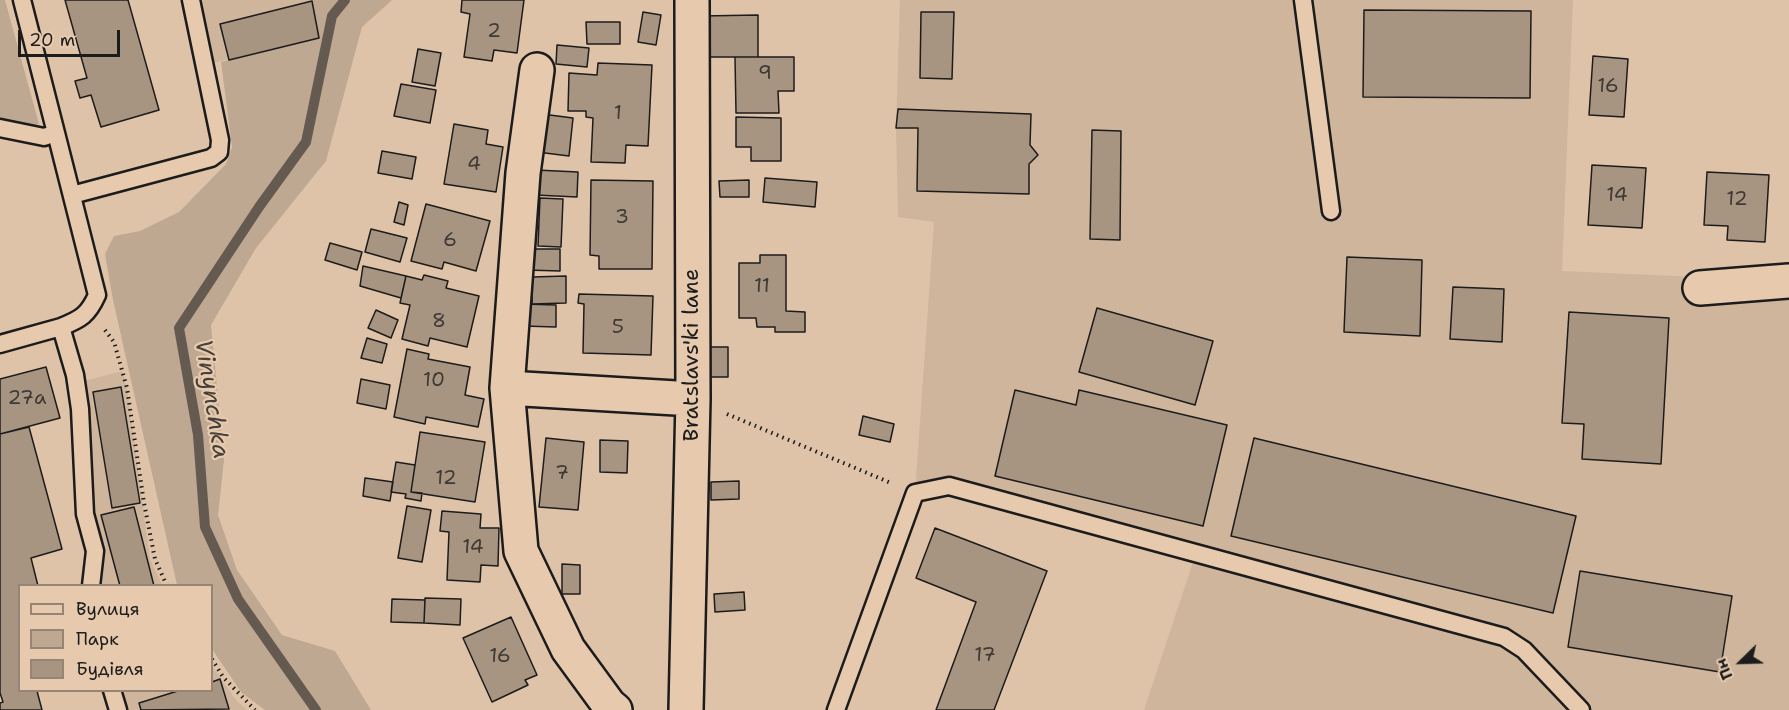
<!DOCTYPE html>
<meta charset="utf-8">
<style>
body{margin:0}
#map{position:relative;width:1789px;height:710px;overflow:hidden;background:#dfc3a8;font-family:"Shantell Sans",sans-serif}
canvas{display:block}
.legend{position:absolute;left:18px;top:584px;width:195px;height:108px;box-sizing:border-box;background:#e7caae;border:2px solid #968474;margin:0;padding:8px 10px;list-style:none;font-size:18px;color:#1c1c1c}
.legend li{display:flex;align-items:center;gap:12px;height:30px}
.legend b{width:30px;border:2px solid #968474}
.north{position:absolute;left:1711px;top:632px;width:60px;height:60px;-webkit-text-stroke:4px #e7caae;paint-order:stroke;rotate:247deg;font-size:16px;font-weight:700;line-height:24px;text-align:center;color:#1c1c1c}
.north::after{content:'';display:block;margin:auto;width:21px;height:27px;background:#1c1c1c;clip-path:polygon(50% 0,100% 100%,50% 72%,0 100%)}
.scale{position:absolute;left:18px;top:30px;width:102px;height:27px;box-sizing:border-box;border:3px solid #1c1c1c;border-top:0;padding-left:8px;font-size:18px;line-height:21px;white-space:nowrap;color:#1c1c1c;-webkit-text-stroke:4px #e7caae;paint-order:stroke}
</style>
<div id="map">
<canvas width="1789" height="710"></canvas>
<ul class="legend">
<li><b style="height:8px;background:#e7caae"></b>Вулиця</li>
<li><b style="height:16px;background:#bfa891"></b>Парк</li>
<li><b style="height:16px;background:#a89581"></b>Будівля</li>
</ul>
<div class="north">Пн</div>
<div class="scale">20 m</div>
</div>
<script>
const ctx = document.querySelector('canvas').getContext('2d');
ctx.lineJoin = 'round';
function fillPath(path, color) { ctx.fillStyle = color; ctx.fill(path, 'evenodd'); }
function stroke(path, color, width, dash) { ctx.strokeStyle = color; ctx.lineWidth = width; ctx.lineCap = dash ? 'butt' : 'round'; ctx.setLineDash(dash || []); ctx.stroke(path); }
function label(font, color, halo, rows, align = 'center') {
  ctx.font = font + ' "Shantell Sans",sans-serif'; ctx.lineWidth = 4.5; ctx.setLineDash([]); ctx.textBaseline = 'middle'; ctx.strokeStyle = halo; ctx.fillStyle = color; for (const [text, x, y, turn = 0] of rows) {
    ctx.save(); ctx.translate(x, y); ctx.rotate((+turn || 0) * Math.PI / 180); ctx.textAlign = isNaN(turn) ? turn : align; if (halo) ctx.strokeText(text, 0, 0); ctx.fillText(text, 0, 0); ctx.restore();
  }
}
const built = new Path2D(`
 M 191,0 L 312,0 L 319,38 L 205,65 Z
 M 900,0 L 1573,0 L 1562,271 L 1789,281 L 1789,710 L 1144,710 L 1196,553 L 949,486 L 915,493 L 934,222 L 898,217 L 896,128 Z
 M 122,371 L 127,388 L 150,559 L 162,585 L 101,585 L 104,549 L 94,510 L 90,413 L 84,381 Z
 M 212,666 L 236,700 L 247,710 L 127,710 L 121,691 L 212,690 Z`);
const green = new Path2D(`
 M 0,0 L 5,0 L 39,124 L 31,127 L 0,119 Z
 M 312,0 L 392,0 L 362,27 L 326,161 L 256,248 L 211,325 L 224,460 L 218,515 L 237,570 L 282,635 L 335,651 L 371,710 L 265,710 L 241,692 L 212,649 L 212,586 L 177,585 L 113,300 L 105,254 L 114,236 L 140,231 L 179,212 L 226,164 L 232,147 L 221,62 L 319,38 Z`);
const stream = new Path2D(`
 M 316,710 L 238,599 L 205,527 L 198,435 L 179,328 L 259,207 L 306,142 L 332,16 L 345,0`);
const building = new Path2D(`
 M 65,0 L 128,0 L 159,110 L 101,127 L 91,95 L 80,98 L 75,81 L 87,78 Z
 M 462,0 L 524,0 L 517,53 L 494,50 L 492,61 L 464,57 L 470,14 L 461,12 Z
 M 312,1 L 319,38 L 229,60 L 220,24 Z
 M 1364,10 L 1531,11 L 1530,98 L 1363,97 Z
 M 643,12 L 661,15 L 656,45 L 638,42 Z
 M 921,12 L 954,12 L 952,79 L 920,78 Z
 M 758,15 L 758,57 L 702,57 L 701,16 Z
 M 586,22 L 620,22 L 620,44 L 587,44 Z
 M 557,45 L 589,48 L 587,67 L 556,64 Z
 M 418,49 L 441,53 L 435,86 L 412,82 Z
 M 1593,56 L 1628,59 L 1624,117 L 1589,115 Z
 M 735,57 L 794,57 L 794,91 L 778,91 L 779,113 L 736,113 Z
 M 598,63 L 652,65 L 648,146 L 626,145 L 625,163 L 591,162 L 593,118 L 586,117 L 586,111 L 568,111 L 569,73 L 597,75 Z
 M 401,84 L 436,90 L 430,123 L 394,116 Z
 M 898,109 L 1031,114 L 1030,145 L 1038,155 L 1029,164 L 1029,194 L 917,191 L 918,128 L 896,128 Z
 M 542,114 L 573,118 L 569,156 L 537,152 Z
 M 736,117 L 781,118 L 781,161 L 751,161 L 751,147 L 736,147 Z
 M 454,124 L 488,130 L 486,144 L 503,147 L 496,192 L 444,184 Z
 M 1092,130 L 1121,131 L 1120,240 L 1090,239 Z
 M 382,151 L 416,157 L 412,179 L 378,173 Z
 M 1592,165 L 1646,168 L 1642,228 L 1588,225 Z
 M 536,170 L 578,172 L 577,197 L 535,195 Z
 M 1707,172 L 1769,175 L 1765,242 L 1727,240 L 1728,226 L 1704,225 Z
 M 765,178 L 817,182 L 815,207 L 763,202 Z
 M 591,180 L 653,181 L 652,269 L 599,269 L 599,256 L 590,255 Z
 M 749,180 L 749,197 L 720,197 L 719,181 Z
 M 540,198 L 563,199 L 561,247 L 538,246 Z
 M 399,202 L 408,205 L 404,225 L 394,222 Z
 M 426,204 L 490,221 L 476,271 L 444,262 L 442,269 L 411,261 Z
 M 371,229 L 407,238 L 400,262 L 365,252 Z
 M 330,243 L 362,252 L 357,270 L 325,260 Z
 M 526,249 L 560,249 L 560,271 L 526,270 Z
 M 760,255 L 786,255 L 786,311 L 805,312 L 805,332 L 775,332 L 775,327 L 757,327 L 756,318 L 739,318 L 739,263 L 760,263 Z
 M 1347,257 L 1422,260 L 1420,336 L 1344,332 Z
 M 363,266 L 406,276 L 401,298 L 360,286 Z
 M 424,275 L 448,281 L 446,288 L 479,296 L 467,347 L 430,338 L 428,346 L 402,339 L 410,305 L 400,303 L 406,276 L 422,280 Z
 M 566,276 L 566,303 L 532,304 L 532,277 Z
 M 1453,287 L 1504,289 L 1502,342 L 1450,339 Z
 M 579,294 L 653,296 L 651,355 L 583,353 L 584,304 L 578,303 Z
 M 524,304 L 556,305 L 556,327 L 523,326 Z
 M 1097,308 L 1213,341 L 1195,405 L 1079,372 Z
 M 376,310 L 398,320 L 391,338 L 368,328 Z
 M 1569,312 L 1669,318 L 1661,464 L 1582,459 L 1584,424 L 1562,423 Z
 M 367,338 L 387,344 L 382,363 L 361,358 Z
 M 706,347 L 728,347 L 728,377 L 707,377 Z
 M 407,349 L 429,354 L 428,359 L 470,367 L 465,395 L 484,399 L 478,427 L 426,417 L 425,424 L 394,417 Z
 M 46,367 L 60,418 L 0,434 L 0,379 Z
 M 361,379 L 390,385 L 386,409 L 357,403 Z
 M 121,387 L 140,503 L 112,508 L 93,392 Z
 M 1015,390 L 1076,405 L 1079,390 L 1227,425 L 1203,526 L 995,476 Z
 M 863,416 L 894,424 L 890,442 L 859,435 Z
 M 29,427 L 62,549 L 31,558 L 38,586 L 20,586 L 20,690 L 38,690 L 37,691 L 42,710 L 0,710 L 0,703 L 3,702 L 0,693 L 0,434 Z
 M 420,432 L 485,442 L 475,502 L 411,492 Z
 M 546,438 L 584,442 L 578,510 L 539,507 Z
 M 1254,438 L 1576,516 L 1553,613 L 1231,536 Z
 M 600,440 L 628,441 L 627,473 L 600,472 Z
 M 396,462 L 415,465 L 411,492 L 422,493 L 421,501 L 405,498 L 406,494 L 391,492 Z
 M 365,478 L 393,482 L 390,501 L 363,496 Z
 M 739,481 L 739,499 L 711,500 L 711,482 Z
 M 407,506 L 431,510 L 422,562 L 398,558 Z
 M 134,507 L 154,586 L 120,586 L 101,515 Z
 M 442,511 L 481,514 L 480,528 L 499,528 L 498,566 L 481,565 L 480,582 L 447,580 L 449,532 L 440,531 Z
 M 935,528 L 1047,571 L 994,710 L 936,710 L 976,602 L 916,578 Z
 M 562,564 L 580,565 L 580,594 L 562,594 Z
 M 1580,571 L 1732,596 L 1720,672 L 1568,647 Z
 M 744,592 L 745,610 L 715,612 L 714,594 Z
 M 425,598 L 461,599 L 460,625 L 424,623 Z
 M 392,599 L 425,600 L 424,623 L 391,622 Z
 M 511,617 L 537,675 L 525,680 L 528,685 L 492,702 L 463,638 Z
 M 220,679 L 229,709 L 141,710 L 139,703 L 181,690 L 212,690 L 212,682 Z`);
const path = new Path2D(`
 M 105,330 L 114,342 L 127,388 L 144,503 L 155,559 L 167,586
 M 727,414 L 891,483
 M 212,659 L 223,677 L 255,710`);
const lane = new Path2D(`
 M 1303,0 L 1331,211
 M 0,128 L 44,137 L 56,133 L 22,0
 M 56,133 L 97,295 C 88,315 81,319 61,327
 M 72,195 L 211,158 L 219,152 L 220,140 L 191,0
 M 0,344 L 61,327 L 75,375 L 80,409 L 85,514 L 95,551 L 91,586
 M 112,690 L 118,710
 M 836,710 L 915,493 L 949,486 L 1504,637 L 1524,650 L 1581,710`);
const street = new Path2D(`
 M 537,70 L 523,173 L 507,388 L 521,551 L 568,649 L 609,705 L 615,710
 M 1700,288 L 1789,281
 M 507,388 L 693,399
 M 686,710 L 693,399 L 692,0`);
const numberNames = [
 ["2",494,32],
 ["9",765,74],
 ["16",1608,87],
 ["1",618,114],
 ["4",474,165],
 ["14",1617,196],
 ["12",1737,200],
 ["3",622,218],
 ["6",450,241],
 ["11",762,287],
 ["8",439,322],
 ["5",618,328],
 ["10",434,381],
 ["27а",27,399],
 ["7",562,474],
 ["12",446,479],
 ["14",473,548],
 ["17",985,656],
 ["16",500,657]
];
const streetNames = [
 ["Bratslavs'ki lane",692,355,-90]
];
const waterNames = [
 ["Vinynchka",211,399,81]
];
fillPath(built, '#ceb59c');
fillPath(green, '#bfa891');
stroke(stream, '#655a50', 10);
fillPath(building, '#a89581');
stroke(building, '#1c1c1c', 1.5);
stroke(lane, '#1c1c1c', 21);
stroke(street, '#1c1c1c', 38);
stroke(path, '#1c1c1c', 4, [1.5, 4.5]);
stroke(lane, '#e7caae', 16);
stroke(street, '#e7caae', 33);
label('20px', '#3f3a35', null, numberNames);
label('22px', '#1c1c1c', '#e7caae', streetNames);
label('italic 24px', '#46403a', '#e7caae', waterNames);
</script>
